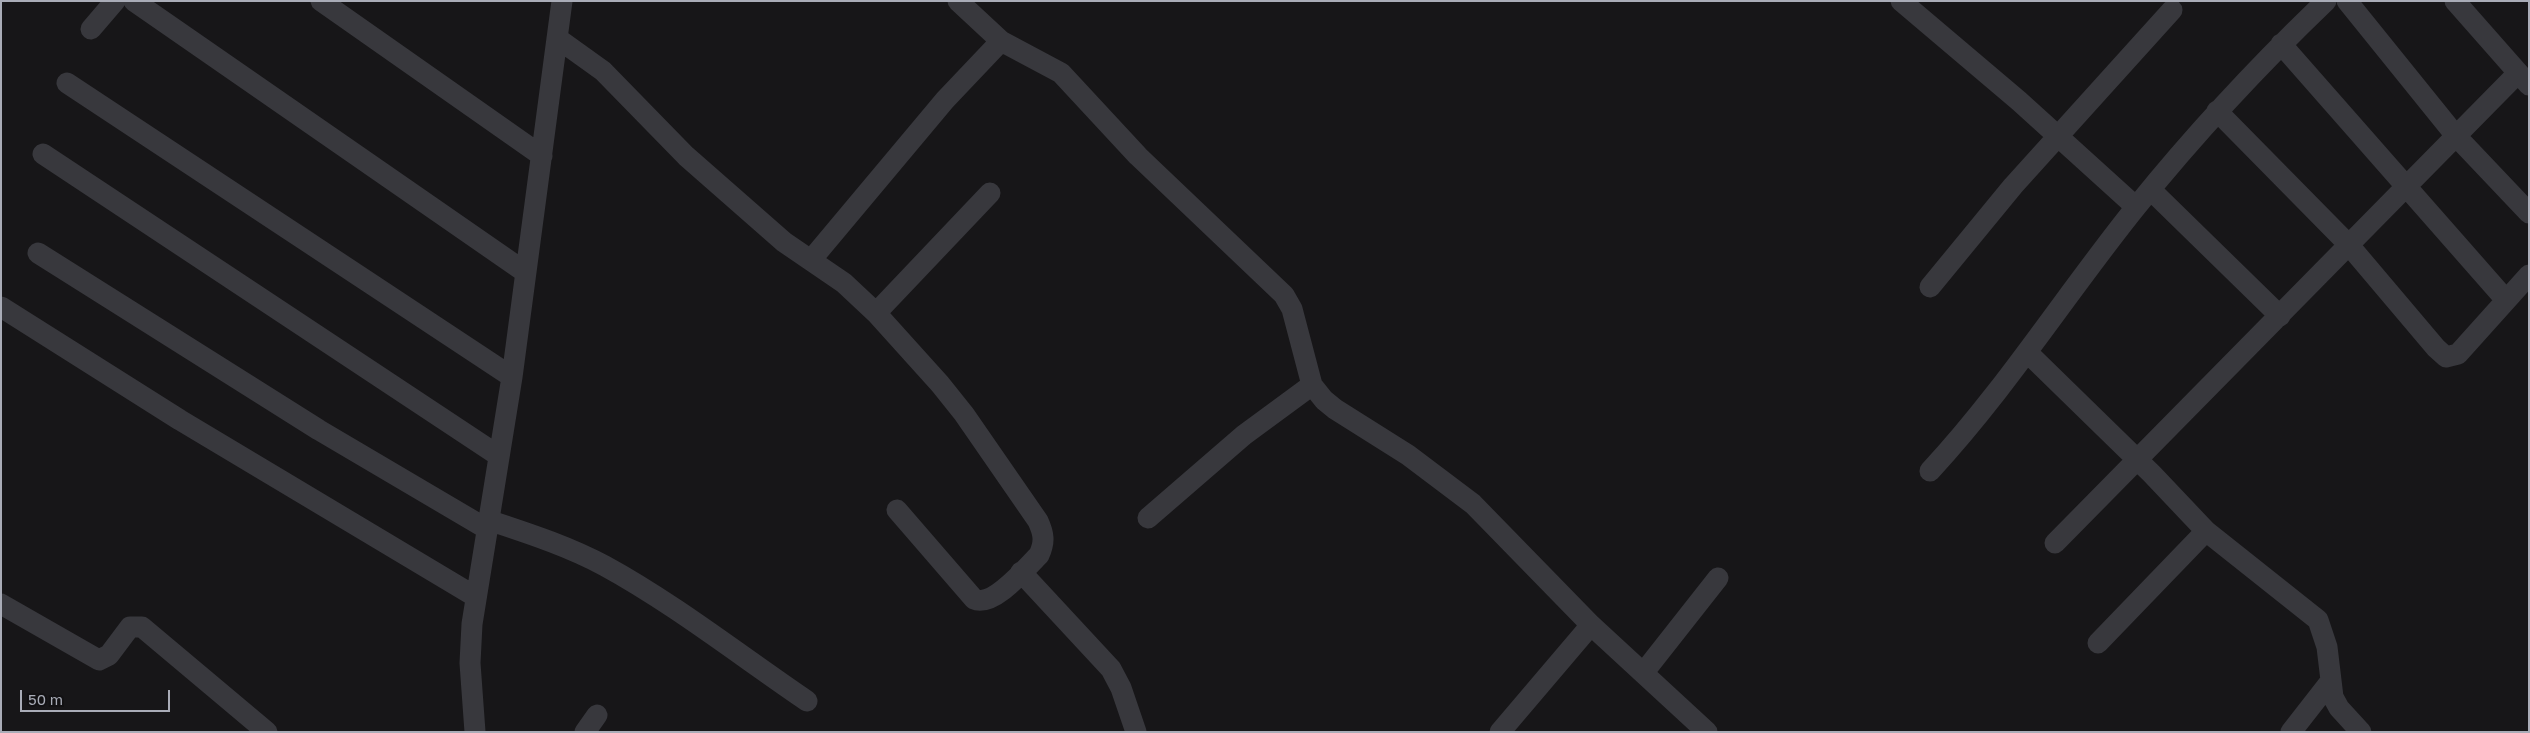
<!DOCTYPE html>
<style>
body{margin:0}
#map{position:relative;width:2530px;height:733px;overflow:hidden;background:#171618;font-family:"Golos Text",sans-serif}
canvas{display:block}
.frame{position:absolute;inset:0;border:2px solid #a9acb7;pointer-events:none}
.scale{position:absolute;left:20px;top:690px;width:150px;height:22px;box-sizing:border-box;border:2px solid #a9acb7;border-top:0;padding-left:6px;font-size:15px;line-height:18px;white-space:nowrap;color:#a9acb7;-webkit-text-stroke:4px #121113;paint-order:stroke}
</style>
<div id="map">
<canvas width="2530" height="733"></canvas>
<div class="frame"></div>
<div class="scale">50 m</div>
</div>
<script>
const ctx = document.querySelector('canvas').getContext('2d');
ctx.lineJoin = 'round';
function stroke(path, color, width, dash) { ctx.strokeStyle = color; ctx.lineWidth = width; ctx.lineCap = dash ? 'butt' : 'round'; ctx.setLineDash(dash || []); ctx.stroke(path); }
const minor = new Path2D(`
 M 134,1 L 525,272
 M 321,1 L 542,156
 M 958,1 L 1001,41 L 1061,73 L 1138,156 L 1284,295 L 1292,309 L 1312,385 L 1324,400 L 1335,409 L 1408,455 L 1473,504 L 1591,625 L 1707,732
 M 1901,1 L 2019,101 L 2136,207
 M 2347,1 L 2456,136 L 2529,213
 M 2455,1 L 2529,85
 M 91,29 L 115,1
 M 557,38 L 603,71 L 686,156 L 784,242 L 844,283 L 876,313 L 940,384 L 964,414 L 1038,521 C 1044,534 1045,542 1039,555 C 1026,568 993,608 974,599 L 897,510
 M 2281,44 L 2506,300
 M 67,83 L 512,377
 M 2217,111 L 2348,244 L 2436,348 L 2446,357 L 2458,354 L 2529,275
 M 43,154 L 499,456
 M 2151,190 L 2280,316
 M 38,253 L 319,430 L 487,529
 M 811,260 L 945,100 L 1001,41
 M 1930,287 L 2013,186 L 2172,10
 M 1,307 L 180,420 L 476,597
 M 876,313 L 990,193
 M 2028,353 L 2152,474 L 2206,531 L 2318,620 L 2327,647 L 2333,697 L 2339,708 L 2361,732
 M 1930,471 C 2006,389 2066,294 2136,207 C 2195,134 2258,66 2326,1
 M 1148,518 L 1244,435 L 1312,385
 M 488,520 C 527,533 568,546 605,566 C 673,603 742,657 807,701
 M 2055,543 C 2210,387 2363,229 2518,73
 M 1021,572 L 1111,669 L 1121,688 L 1136,732
 M 1,604 L 99,660 L 109,655 L 130,627 L 142,627 L 267,732
 M 2098,643 L 2206,531
 M 1644,672 L 1718,578
 M 475,732 L 470,663 L 472,624 L 512,377 L 562,1
 M 585,732 L 597,715
 M 1500,732 L 1591,625
 M 2291,732 L 2330,682`);
stroke(minor, '#38383d', 21);
</script>
